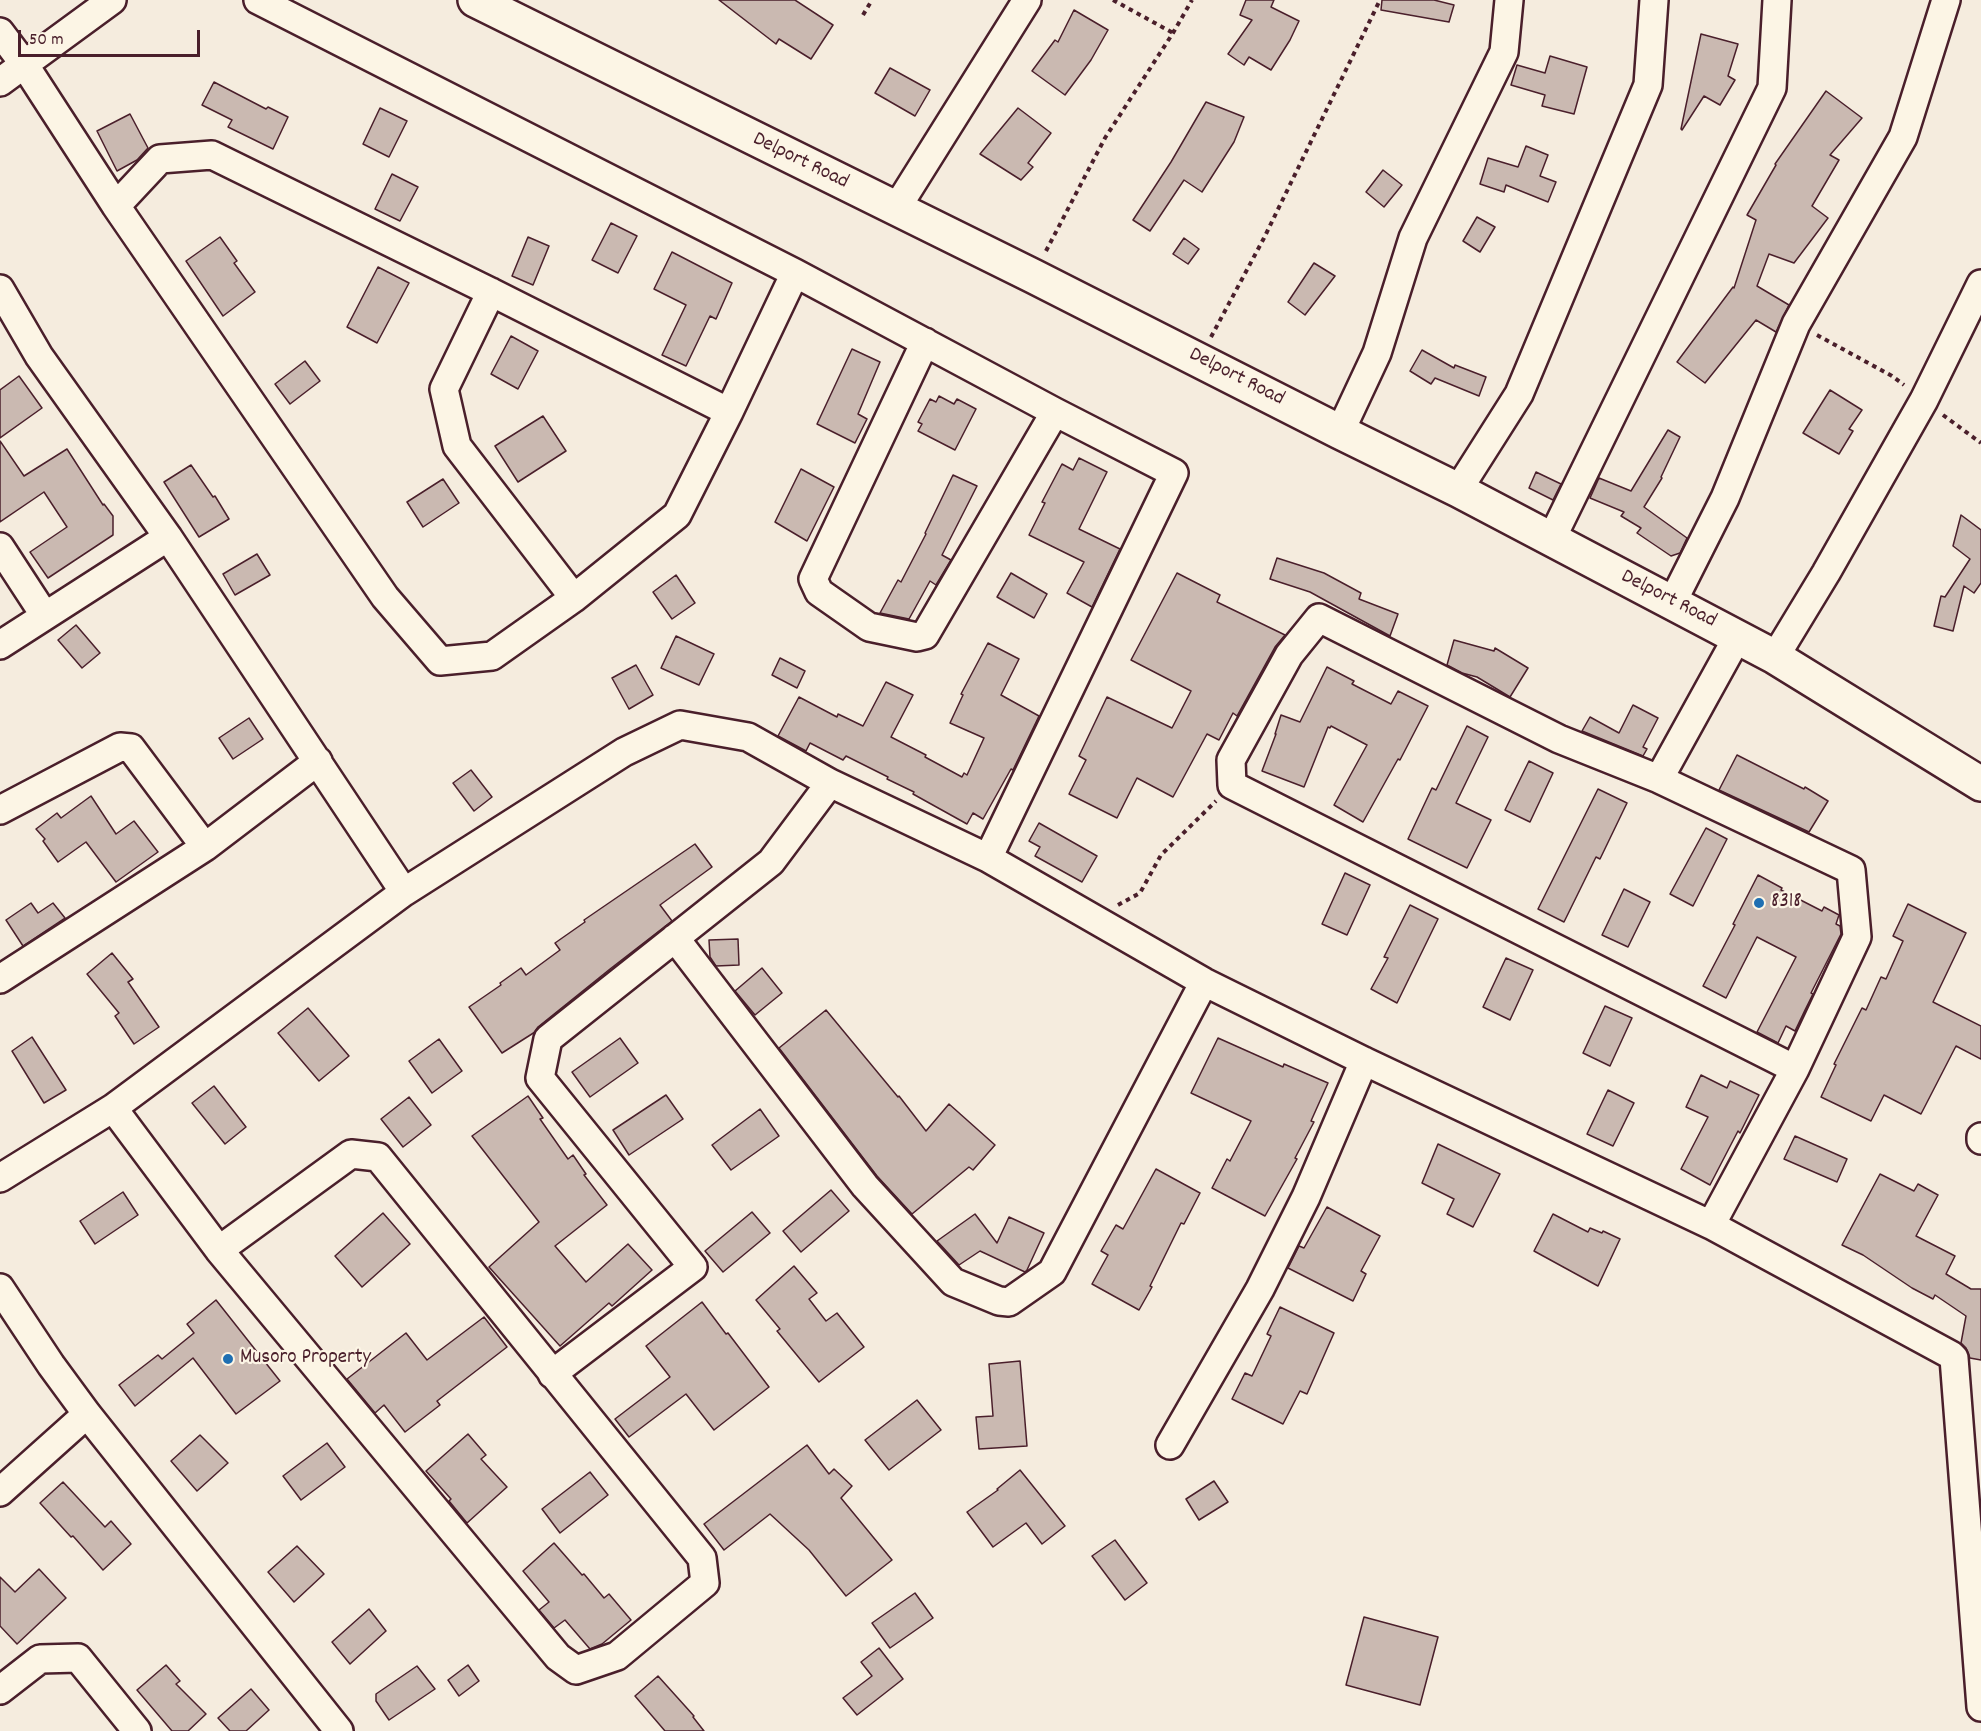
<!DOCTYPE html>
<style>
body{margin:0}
#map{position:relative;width:1981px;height:1731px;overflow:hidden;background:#f5ecde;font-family:Dekko,sans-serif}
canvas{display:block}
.scale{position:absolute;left:18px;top:30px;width:182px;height:27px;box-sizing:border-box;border:3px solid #4a1f2b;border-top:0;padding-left:8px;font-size:18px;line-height:21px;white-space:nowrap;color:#4a1f2b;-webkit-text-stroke:4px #fcf5e5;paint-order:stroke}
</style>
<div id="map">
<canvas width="1981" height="1731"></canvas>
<div class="scale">50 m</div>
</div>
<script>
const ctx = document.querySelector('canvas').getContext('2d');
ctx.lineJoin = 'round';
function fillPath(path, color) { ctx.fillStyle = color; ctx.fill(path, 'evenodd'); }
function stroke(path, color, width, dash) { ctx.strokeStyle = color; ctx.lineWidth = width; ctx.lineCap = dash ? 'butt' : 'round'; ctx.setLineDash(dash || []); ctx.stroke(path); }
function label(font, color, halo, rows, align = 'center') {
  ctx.font = font + ' Dekko,sans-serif'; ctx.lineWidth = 4.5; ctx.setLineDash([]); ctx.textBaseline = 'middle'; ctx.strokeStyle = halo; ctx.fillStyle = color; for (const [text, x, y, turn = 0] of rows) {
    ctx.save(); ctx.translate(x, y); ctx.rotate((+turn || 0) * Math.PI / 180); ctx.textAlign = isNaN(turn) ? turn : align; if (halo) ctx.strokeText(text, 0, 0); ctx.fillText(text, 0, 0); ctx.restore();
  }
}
const building = new Path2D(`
 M 719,0 L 795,0 L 833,25 L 811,59 L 779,39 L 776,44 Z
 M 1246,0 L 1274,0 L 1271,7 L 1299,21 L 1290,40 L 1271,70 L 1249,57 L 1244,65 L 1228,54 L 1252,20 L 1240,15 Z
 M 1382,0 L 1434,0 L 1454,5 L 1449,22 L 1381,10 Z
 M 1074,10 L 1108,30 L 1091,60 L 1065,95 L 1032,71 L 1055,40 L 1058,42 Z
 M 1701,34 L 1738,44 L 1728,76 L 1735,80 L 1720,105 L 1704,96 L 1682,130 L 1681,129 Z
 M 1550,56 L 1587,67 L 1574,114 L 1542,106 L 1545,95 L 1511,85 L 1517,65 L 1545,73 Z
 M 890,68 L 930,90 L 915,116 L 875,93 Z
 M 214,82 L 266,109 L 268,107 L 288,117 L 273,149 L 228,127 L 232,120 L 202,105 Z
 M 1826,91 L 1862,118 L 1830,155 L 1839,160 L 1812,206 L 1828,218 L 1794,263 L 1769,254 L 1757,286 L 1789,305 L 1776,332 L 1756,320 L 1705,383 L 1677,362 L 1733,287 L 1734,288 L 1756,220 L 1747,215 L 1776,165 L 1775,164 Z
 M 1206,102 L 1244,117 L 1234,142 L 1202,192 L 1184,180 L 1150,231 L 1133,220 L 1171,162 Z
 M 380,108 L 407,121 L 389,157 L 363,144 Z
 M 1018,108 L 1051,133 L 1028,163 L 1033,167 L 1021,180 L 980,154 Z
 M 130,114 L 148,148 L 137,160 L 117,171 L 97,131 Z
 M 1526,146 L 1548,155 L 1540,176 L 1556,182 L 1548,202 L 1506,185 L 1504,192 L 1480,184 L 1488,158 L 1518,167 Z
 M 1383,170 L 1402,185 L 1384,207 L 1366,192 Z
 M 392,174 L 418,187 L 400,221 L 375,209 Z
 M 1477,217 L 1495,227 L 1480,252 L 1463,241 Z
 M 611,223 L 637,236 L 618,273 L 592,260 Z
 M 220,237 L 237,261 L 234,263 L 255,292 L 223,316 L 186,261 Z
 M 528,237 L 549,246 L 533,285 L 512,276 Z
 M 1184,238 L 1199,249 L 1188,264 L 1173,254 Z
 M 672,252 L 732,283 L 716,319 L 710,316 L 686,366 L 662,355 L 686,305 L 654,289 Z
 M 1314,263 L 1335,276 L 1305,315 L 1288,302 Z
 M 378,267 L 409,283 L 377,343 L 347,327 Z
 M 511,336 L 538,351 L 518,389 L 491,374 Z
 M 852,349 L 880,362 L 858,414 L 867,419 L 855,443 L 817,424 Z
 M 1422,350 L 1454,368 L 1455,365 L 1486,377 L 1479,396 L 1435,378 L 1431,384 L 1410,371 Z
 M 305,361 L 320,381 L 290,404 L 275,384 Z
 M 19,376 L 42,408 L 0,438 L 0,390 Z
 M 1830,390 L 1862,410 L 1849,429 L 1853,431 L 1839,454 L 1803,433 Z
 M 939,396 L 954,404 L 957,399 L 976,409 L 955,450 L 918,431 L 922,424 L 918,422 L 930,399 L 936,402 Z
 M 543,416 L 566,451 L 518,482 L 495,446 Z
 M 1668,430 L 1680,437 L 1661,477 L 1662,478 L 1644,507 L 1687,538 L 1680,553 L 1671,556 L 1637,533 L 1641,528 L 1621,516 L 1624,512 L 1590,498 L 1599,478 L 1631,491 Z
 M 0,441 L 24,476 L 67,449 L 103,505 L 104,504 L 113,516 L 113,535 L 48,578 L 30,552 L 67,527 L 44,492 L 0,522 Z
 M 1079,458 L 1107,472 L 1079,529 L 1120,549 L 1092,607 L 1067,593 L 1084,562 L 1029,535 L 1045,503 L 1042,502 L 1062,464 L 1073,470 Z
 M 191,465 L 213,497 L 215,496 L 229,519 L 199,537 L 164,482 Z
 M 801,469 L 834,487 L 807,541 L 775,522 Z
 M 1536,472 L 1561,484 L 1553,500 L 1529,488 Z
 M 953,475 L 977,486 L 942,555 L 951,560 L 936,585 L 930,581 L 909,619 L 880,613 L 898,580 L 901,582 L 926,534 L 925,533 Z
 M 443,479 L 459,503 L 423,527 L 407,502 Z
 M 1961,515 L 1981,530 L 1981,583 L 1974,593 L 1964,586 L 1953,631 L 1934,626 L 1941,596 L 1945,597 L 1970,559 L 1953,546 Z
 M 257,554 L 270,575 L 235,595 L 223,574 Z
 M 1277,558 L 1324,573 L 1361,593 L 1359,599 L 1398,614 L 1390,636 L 1310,592 L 1270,579 Z
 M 1011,573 L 1047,594 L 1034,618 L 997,597 Z
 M 1177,573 L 1220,595 L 1217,602 L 1285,635 L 1275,647 L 1237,716 L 1233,713 L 1219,740 L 1207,734 L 1173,797 L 1137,778 L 1117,818 L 1069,794 L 1086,760 L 1079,756 L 1107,697 L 1172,728 L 1191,691 L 1131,660 Z
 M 676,575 L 695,603 L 672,619 L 653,592 Z
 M 76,625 L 100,653 L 82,668 L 58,640 Z
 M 676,636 L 714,654 L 699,685 L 661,668 Z
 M 1454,640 L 1494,651 L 1495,648 L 1528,668 L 1510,697 L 1477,677 L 1462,673 L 1447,665 Z
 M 988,643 L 1019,659 L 1001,695 L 1039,716 L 1013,770 L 1011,769 L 983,819 L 973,813 L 967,824 L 913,794 L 914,792 L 887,779 L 888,777 L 846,756 L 843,760 L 810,743 L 806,751 L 778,736 L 799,697 L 837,717 L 838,714 L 863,726 L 886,682 L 913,695 L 891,737 L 926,755 L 925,757 L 962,777 L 964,773 L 967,775 L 984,738 L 950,723 L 963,695 L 961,694 Z
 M 780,658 L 805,671 L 797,688 L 772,675 Z
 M 636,665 L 653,695 L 629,709 L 612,678 Z
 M 1327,667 L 1354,681 L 1352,684 L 1391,704 L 1398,691 L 1428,706 L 1400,760 L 1398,759 L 1363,822 L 1334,805 L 1367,745 L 1331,726 L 1330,728 L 1328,727 L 1304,787 L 1262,771 L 1276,734 L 1275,734 L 1281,715 L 1300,722 Z
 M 1633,705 L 1658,718 L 1643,747 L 1647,749 L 1643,756 L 1582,731 L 1590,717 L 1619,733 Z
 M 249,718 L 263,739 L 233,759 L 219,738 Z
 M 1467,726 L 1488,737 L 1456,803 L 1491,820 L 1467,868 L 1408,839 L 1432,788 L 1436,790 Z
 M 1737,755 L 1804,789 L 1805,787 L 1828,801 L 1809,832 L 1719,790 Z
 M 1529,761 L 1553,773 L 1530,822 L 1505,810 Z
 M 471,770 L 492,797 L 474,811 L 453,783 Z
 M 1598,789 L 1627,803 L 1600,859 L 1596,857 L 1564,922 L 1538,909 Z
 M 91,796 L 116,834 L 134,821 L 158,852 L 116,882 L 86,842 L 58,862 L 43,841 L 45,839 L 36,829 L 57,813 L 61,818 Z
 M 1039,823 L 1097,856 L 1082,882 L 1035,856 L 1040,847 L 1029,841 Z
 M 1706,828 L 1727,839 L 1693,906 L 1670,894 Z
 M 695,844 L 712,867 L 660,905 L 672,921 L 610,969 L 538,1027 L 535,1032 L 502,1053 L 469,1007 L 501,985 L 500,983 L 521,968 L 526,975 L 560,950 L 555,943 L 585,922 L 584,920 Z
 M 1345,873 L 1370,885 L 1347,935 L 1322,924 Z
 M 1758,875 L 1782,888 L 1781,890 L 1822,911 L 1824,907 L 1839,915 L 1836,924 L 1840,926 L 1841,934 L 1811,993 L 1813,994 L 1805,1010 L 1795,1031 L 1786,1026 L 1778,1043 L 1757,1032 L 1796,957 L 1757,937 L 1726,998 L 1703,986 L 1735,925 L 1733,924 Z
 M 1624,889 L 1650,902 L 1628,947 L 1602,935 Z
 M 31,903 L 38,913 L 53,903 L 65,918 L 23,946 L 6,920 Z
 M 1908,904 L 1966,933 L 1933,1002 L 1981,1026 L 1981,1059 L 1956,1046 L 1921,1114 L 1884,1095 L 1871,1121 L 1821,1097 L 1836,1065 L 1834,1064 L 1862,1008 L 1866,1010 L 1881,977 L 1886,979 L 1903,941 L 1893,936 Z
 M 1410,905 L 1438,919 L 1397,1003 L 1371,989 L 1388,958 L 1384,957 Z
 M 738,939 L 739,965 L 716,966 L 710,957 L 709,940 Z
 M 112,953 L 133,979 L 128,982 L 159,1027 L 134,1044 L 115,1016 L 119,1013 L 87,974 Z
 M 1506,958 L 1533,970 L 1510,1020 L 1483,1007 Z
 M 762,968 L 782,993 L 755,1015 L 735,991 Z
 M 1605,1006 L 1632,1018 L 1610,1066 L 1583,1053 Z
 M 308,1008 L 349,1056 L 319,1081 L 278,1033 Z
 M 826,1010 L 898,1097 L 899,1096 L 926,1131 L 949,1104 L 995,1145 L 973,1170 L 969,1167 L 912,1214 L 877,1176 L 779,1048 Z
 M 32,1037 L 66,1090 L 44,1103 L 12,1051 Z
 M 620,1038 L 638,1063 L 590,1097 L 572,1072 Z
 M 1218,1038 L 1283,1067 L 1284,1064 L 1328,1083 L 1311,1121 L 1314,1122 L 1295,1158 L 1297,1159 L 1265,1216 L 1212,1188 L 1227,1159 L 1230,1161 L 1251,1121 L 1191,1093 Z
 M 439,1039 L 462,1071 L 432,1093 L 409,1061 Z
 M 1701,1075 L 1727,1088 L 1730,1081 L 1759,1095 L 1740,1133 L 1738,1131 L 1710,1185 L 1681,1169 L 1708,1117 L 1686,1107 Z
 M 214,1086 L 246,1127 L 225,1144 L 192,1103 Z
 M 1608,1090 L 1634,1103 L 1613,1146 L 1587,1134 Z
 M 666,1095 L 683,1119 L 629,1155 L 613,1130 Z
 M 528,1096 L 543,1118 L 540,1119 L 568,1159 L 573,1155 L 586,1174 L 584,1175 L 607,1205 L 555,1246 L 586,1282 L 628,1244 L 652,1270 L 612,1306 L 609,1303 L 560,1346 L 489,1267 L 539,1222 L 472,1136 Z
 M 409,1097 L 431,1125 L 403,1147 L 381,1119 Z
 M 760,1109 L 779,1136 L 731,1170 L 712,1145 Z
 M 1795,1136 L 1847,1159 L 1837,1182 L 1784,1159 Z
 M 1438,1144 L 1500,1174 L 1473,1227 L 1447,1214 L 1454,1199 L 1422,1183 Z
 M 1156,1169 L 1200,1193 L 1184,1224 L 1181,1223 L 1150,1286 L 1152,1287 L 1139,1310 L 1092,1284 L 1108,1255 L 1101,1251 L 1116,1225 L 1123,1229 Z
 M 1880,1174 L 1914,1191 L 1918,1184 L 1938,1195 L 1916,1236 L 1955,1256 L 1946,1274 L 1971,1289 L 1981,1289 L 1981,1360 L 1970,1358 L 1966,1348 L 1961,1343 L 1966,1316 L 1935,1295 L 1933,1299 L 1912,1288 L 1863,1255 L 1842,1245 Z
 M 831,1190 L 849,1211 L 801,1252 L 783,1231 Z
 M 123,1192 L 138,1215 L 95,1244 L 80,1221 Z
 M 1327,1207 L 1380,1236 L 1361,1271 L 1366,1274 L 1353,1301 L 1288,1268 L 1299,1246 L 1304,1248 Z
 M 752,1212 L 770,1233 L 723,1272 L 705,1251 Z
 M 383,1213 L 410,1244 L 362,1287 L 335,1256 Z
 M 975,1214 L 997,1243 L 1009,1217 L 1044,1233 L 1027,1270 L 1025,1272 L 980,1251 L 959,1265 L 937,1241 Z
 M 1553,1214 L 1588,1232 L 1590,1228 L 1602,1233 L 1603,1231 L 1620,1239 L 1598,1286 L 1534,1251 Z
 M 794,1266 L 817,1293 L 809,1299 L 826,1321 L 837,1313 L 864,1347 L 819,1382 L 777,1331 L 780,1329 L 756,1300 Z
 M 216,1300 L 280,1381 L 236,1414 L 193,1358 L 135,1406 L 119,1385 L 158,1355 L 162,1359 L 194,1333 L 187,1324 Z
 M 702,1302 L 726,1334 L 728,1333 L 769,1387 L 714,1430 L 686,1394 L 629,1437 L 615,1419 L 670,1377 L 646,1346 Z
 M 1280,1307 L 1334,1333 L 1307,1394 L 1300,1391 L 1283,1424 L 1232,1399 L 1245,1373 L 1252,1376 L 1271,1336 L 1267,1334 Z
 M 484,1317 L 507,1347 L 437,1401 L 440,1405 L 405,1432 L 384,1405 L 375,1413 L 347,1379 L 406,1333 L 427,1360 Z
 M 1020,1361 L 1027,1446 L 979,1449 L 976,1417 L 993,1416 L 989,1364 Z
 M 917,1400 L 941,1430 L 889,1470 L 865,1440 Z
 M 468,1434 L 486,1455 L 481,1459 L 507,1487 L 467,1523 L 449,1501 L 451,1499 L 426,1471 Z
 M 200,1435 L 228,1463 L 197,1491 L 171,1461 Z
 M 327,1443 L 345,1467 L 301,1500 L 283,1476 Z
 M 807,1445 L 829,1474 L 834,1469 L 852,1486 L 841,1498 L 892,1560 L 846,1596 L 809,1550 L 770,1514 L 724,1550 L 704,1524 Z
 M 1020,1470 L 1065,1526 L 1042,1544 L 1026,1523 L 993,1547 L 967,1512 L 998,1490 L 997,1489 Z
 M 590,1472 L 608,1495 L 560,1533 L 542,1509 Z
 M 1214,1481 L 1228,1502 L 1199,1520 L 1186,1499 Z
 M 63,1482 L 105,1527 L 111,1521 L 131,1544 L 103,1570 L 73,1536 L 71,1537 L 40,1503 Z
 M 1115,1540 L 1147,1583 L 1125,1600 L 1092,1556 Z
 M 554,1543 L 582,1575 L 584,1574 L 604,1598 L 609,1594 L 631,1620 L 602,1644 L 590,1649 L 565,1620 L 554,1628 L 539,1610 L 549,1602 L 523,1571 Z
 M 297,1546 L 324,1574 L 294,1602 L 268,1572 Z
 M 39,1569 L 66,1598 L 17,1644 L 0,1626 L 0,1577 L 15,1592 Z
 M 915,1593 L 933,1618 L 890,1648 L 872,1623 Z
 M 369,1609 L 386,1631 L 350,1664 L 332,1642 Z
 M 1364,1617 L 1438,1637 L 1420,1705 L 1346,1685 Z
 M 879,1648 L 903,1679 L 857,1715 L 843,1698 L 872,1676 L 861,1662 Z
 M 166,1665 L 180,1681 L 176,1684 L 206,1714 L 188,1731 L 172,1731 L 137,1690 Z
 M 468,1665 L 479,1681 L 459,1696 L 448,1680 Z
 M 417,1666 L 435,1689 L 389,1720 L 376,1701 L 376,1694 Z
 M 658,1676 L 694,1716 L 693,1717 L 704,1731 L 665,1731 L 635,1696 Z
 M 251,1689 L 269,1710 L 246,1731 L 230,1731 L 218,1718 Z`);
const path = new Path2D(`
 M 1113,0 L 1173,33
 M 863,15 L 872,0
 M 1046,251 L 1105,138 L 1173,33 L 1192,0
 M 1817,335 L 1892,376 L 1904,385
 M 1211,337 L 1264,238 L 1380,0
 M 1943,415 L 1981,443
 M 1118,905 L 1140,893 L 1161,855 L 1216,801`);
const minor = new Path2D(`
 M 258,0 L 795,273 L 1055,412 L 1174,473 L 988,858
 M 0,32 L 24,64 L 116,206 L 385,597 L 440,661 L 492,656 L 574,598 L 677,515 L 729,412 L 795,273
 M 0,82 L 112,0
 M 116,206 L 160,159 L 212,155 L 491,292 L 729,412
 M 896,209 L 1027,0
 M 0,289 L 39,356 L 168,537 L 404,892
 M 491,292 L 444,389 L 457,446 L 574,598
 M 925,342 L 813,579 L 819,592 L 869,627 L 917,637 L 925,635 L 1055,412
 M 1340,432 L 1377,353 L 1413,238 L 1504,52 L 1509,0
 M 1458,490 L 1519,394 L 1648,85 L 1654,0
 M 1551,540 L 1772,88 L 1777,0
 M 0,547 L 45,616
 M 1672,603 L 1725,498 L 1796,324 L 1903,137 L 1946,0
 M 0,645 L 168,537
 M 1775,657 L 1826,573 L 1924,400 L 1981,284
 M 1659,779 L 1738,636
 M 0,810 L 120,747 L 131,748 L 205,847
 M 675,938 L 865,1186 L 953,1282 L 999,1301 L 1009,1302 L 1052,1272 L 1204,982
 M 0,979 L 205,847 L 318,761
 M 113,1108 L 219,1250 L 558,1657 L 576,1670 L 617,1656 L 705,1583 L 702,1558 L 378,1157 L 351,1154 L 219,1250
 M 1981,1137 L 1981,1140
 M 0,1178 L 113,1108 L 404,892 L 624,752 L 680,725 L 748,737 L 830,783 L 988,858 L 1204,982 L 1364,1061 L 1711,1225 L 1951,1355 L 1954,1358 L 1981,1707
 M 1711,1225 L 1795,1069 L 1857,937 L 1851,870 L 1659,779 L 1559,739 L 1319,618 L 1289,655 L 1231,760 L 1232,785 L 1795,1069
 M 0,1288 L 51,1365 L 87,1414 L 339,1731
 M 552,1374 L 693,1267 L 540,1078 L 548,1039 L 771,862 L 830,783
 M 1170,1445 L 1260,1289 L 1306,1197 L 1364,1061
 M 0,1492 L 87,1414
 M 0,1690 L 40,1659 L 78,1658 L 137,1731`);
const major = new Path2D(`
 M 475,0 L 1033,276 L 1340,432 L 1458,490 L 1775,657 L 1981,784`);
const markers = [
 [1759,903,6,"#1f6fb2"],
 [228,1359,6,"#1f6fb2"]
];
const streetNames = [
 ["Delport Road",800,162,26],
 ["Delport Road",1236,378,27],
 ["Delport Road",1668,600,27]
];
const poiNames = [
 ["8318",1771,903],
 ["Musoro Property",240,1359]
];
fillPath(building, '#cab9b1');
stroke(building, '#4a1f2b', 1.5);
stroke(minor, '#4a1f2b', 32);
stroke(major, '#4a1f2b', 38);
stroke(path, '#4a1f2b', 4, [4.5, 4.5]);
stroke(minor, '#fcf5e5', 27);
stroke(major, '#fcf5e5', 33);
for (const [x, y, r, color] of markers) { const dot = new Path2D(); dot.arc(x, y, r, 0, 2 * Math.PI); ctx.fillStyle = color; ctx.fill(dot); stroke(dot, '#fcf5e5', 2); }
label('21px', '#4a1f2b', '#fcf5e5', streetNames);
label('21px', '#4a1f2b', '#fcf5e5', poiNames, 'left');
</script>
